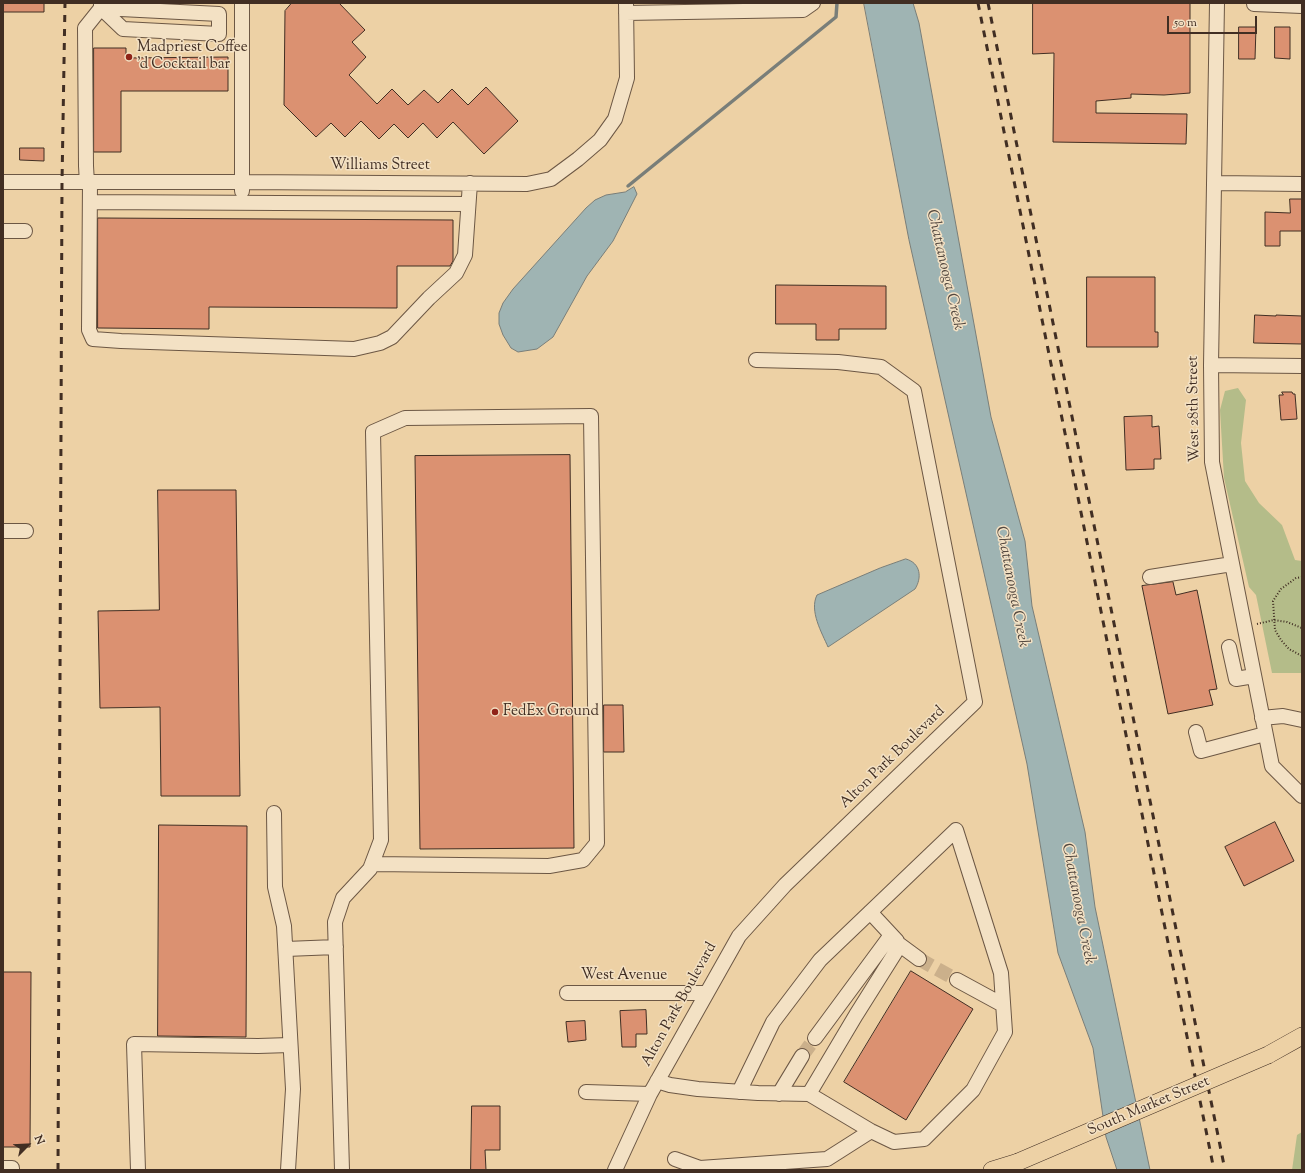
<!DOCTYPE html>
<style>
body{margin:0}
#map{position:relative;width:1305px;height:1173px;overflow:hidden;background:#edd1a5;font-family:"Sorts Mill Goudy",serif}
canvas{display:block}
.frame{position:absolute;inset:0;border:4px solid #412e23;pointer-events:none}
.north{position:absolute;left:8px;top:1125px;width:40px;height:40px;-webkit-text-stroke:3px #f3e1c4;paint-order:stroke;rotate:66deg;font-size:11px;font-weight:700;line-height:16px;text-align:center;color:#412e23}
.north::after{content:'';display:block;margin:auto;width:14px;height:18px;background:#412e23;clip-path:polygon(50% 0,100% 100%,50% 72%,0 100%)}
.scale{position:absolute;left:1167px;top:16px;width:90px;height:18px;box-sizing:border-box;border:2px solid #412e23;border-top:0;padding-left:5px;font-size:12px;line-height:14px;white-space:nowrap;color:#412e23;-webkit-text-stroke:3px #f3e1c4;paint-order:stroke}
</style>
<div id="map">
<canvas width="1305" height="1173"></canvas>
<div class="frame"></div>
<div class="north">N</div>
<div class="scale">50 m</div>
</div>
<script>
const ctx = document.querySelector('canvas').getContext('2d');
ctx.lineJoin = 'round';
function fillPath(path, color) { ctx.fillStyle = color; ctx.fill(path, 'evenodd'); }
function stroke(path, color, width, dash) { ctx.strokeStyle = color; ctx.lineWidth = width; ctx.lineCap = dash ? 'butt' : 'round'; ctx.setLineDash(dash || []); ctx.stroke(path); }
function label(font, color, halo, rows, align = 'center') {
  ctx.font = font + ' "Sorts Mill Goudy",serif'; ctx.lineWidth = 3; ctx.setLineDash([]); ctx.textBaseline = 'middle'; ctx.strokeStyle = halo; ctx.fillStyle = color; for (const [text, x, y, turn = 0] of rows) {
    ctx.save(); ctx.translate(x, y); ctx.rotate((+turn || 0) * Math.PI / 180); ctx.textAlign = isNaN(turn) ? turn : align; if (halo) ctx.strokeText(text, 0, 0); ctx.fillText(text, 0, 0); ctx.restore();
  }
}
const green = new Path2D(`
 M 1238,388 L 1246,400 L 1241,443 L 1245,481 L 1259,503 L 1282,525 L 1295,560 L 1302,561 L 1302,673 L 1272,673 L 1256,595 L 1249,587 L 1224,478 L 1220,410 L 1225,391 Z
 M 1302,1132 L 1302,1170 L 1292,1170 L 1297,1135 Z`);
const water = new Path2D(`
 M 864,3 L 913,3 L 919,23 L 991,417 L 1025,541 L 1032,606 L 1085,832 L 1095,907 L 1150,1170 L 1117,1170 L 1106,1137 L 1093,1048 L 1058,953 L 1027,764 L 909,240 Z
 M 634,187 L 637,194 L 613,241 L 587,276 L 553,337 L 537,349 L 518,352 L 511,348 L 503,335 L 499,324 L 499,313 L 503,303 L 513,289 L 586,208 L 595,200 L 606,195 L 625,192 Z
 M 906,559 C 921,563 922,578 915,589 L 828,647 C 822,633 809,611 817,595 L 880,568 Z`);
const stream = new Path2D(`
 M 628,186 L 836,17 L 837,3`);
const building = new Path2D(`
 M 3,3 L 44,3 L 44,12 L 3,12 Z
 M 292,3 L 339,3 L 365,30 L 352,42 L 366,57 L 349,75 L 377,104 L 392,89 L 408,105 L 424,90 L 438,103 L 452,89 L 468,105 L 486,87 L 518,121 L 484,154 L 453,122 L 437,138 L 423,123 L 408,138 L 394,124 L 379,139 L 361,121 L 345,137 L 331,123 L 316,137 L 284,105 L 285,11 Z
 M 1033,3 L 1190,3 L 1190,93 L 1164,95 L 1131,94 L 1131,98 L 1096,101 L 1096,113 L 1187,114 L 1186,144 L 1053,142 L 1054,53 L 1033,54 Z
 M 1239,27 L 1256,27 L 1255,59 L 1239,59 Z
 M 1275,27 L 1290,27 L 1290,59 L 1275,58 Z
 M 94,48 L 126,48 L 126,58 L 228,57 L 228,91 L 121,91 L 121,152 L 94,152 Z
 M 20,148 L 44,148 L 44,161 L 20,160 Z
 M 1290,199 L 1302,199 L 1302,231 L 1280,231 L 1280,246 L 1265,246 L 1265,212 L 1290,213 Z
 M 98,218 L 453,220 L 453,261 L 450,266 L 397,266 L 397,308 L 209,307 L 209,329 L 98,328 Z
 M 1087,277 L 1155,277 L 1155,332 L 1158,332 L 1158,347 L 1087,347 Z
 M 776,285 L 886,286 L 886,329 L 839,329 L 839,340 L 816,340 L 816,324 L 776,324 Z
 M 1255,315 L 1276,316 L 1276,315 L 1302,316 L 1302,344 L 1254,343 Z
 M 1282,392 L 1292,392 L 1293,394 L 1295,394 L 1297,419 L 1281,420 L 1279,395 L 1283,395 Z
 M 1152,416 L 1152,427 L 1159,426 L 1161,459 L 1154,459 L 1154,469 L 1126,470 L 1124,417 Z
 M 570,455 L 574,848 L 420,849 L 415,456 Z
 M 158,490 L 236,490 L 240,796 L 161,796 L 160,707 L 100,708 L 98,611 L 159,610 Z
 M 1173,582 L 1176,595 L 1197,590 L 1217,689 L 1209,690 L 1213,705 L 1168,714 L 1142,586 Z
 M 604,705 L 623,705 L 624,752 L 604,752 Z
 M 1275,822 L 1294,861 L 1244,886 L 1225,847 Z
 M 159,825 L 247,826 L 246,1037 L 158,1036 Z
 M 911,971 L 973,1009 L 906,1120 L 844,1082 Z
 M 3,972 L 31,972 L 30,1147 L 3,1147 Z
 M 646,1010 L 647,1034 L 636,1034 L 636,1047 L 622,1047 L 620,1011 Z
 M 585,1021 L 586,1040 L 568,1042 L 566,1022 Z
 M 472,1106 L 500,1106 L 500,1150 L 485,1150 L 486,1170 L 471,1170 Z`);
const minorTunnel = new Path2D(`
 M 919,959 L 957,980
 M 802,1056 L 815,1038`);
const path = new Path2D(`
 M 1302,577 L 1296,578 L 1281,589 L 1273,601 L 1275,630 L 1281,640 L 1289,649 L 1302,656
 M 1257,624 L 1274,620 L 1287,622 L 1302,628`);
const minor = new Path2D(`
 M 1217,3 L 1211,365 L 1212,462 L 1272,766 L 1302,796
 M 1254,4 L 1302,6
 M 101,8 L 219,14 L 219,34 L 123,29 Z
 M 626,13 L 803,10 L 813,3
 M 3,182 L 242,182 L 527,184 L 551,179 L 578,159 L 600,140 L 615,119 L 627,78 L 626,3
 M 90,182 L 89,330 L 93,339 L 121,341 L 354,349 L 380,343 L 392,337 L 429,298 L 456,273 L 465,255 L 470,183
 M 87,183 L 86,166 L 85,28 L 101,8 L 101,3
 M 1215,183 L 1302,184
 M 242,191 L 242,3
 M 90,202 L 468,204
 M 3,231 L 25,231
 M 1211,365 L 1302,366
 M 3,531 L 26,531
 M 1150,577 L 1232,564
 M 1229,647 L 1236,679 L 1254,676
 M 1262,718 L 1283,716 L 1302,720
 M 1196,732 L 1201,751 L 1265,734
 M 274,813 L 275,887 L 284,926 L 293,1089 L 288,1170
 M 870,912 L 897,941
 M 286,949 L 336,947
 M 957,980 L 1003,1005
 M 567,993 L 706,993
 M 815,1038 L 891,935
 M 657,1081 L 670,1085 L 698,1089 L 758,1093 L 809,1094 L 871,1131 L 894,1142 L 924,1139 L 973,1090 L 1005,1032 L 1001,973 L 956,830 L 820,960 L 773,1022 L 739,1092
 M 586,1092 L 650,1094
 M 779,1094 L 802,1056
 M 809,1094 L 856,1015 L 900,945 L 919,959
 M 675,1159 L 700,1168 L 827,1159 L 871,1131
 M 3,1168 L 12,1168 L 12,1170
 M 138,1170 L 134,1044 L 258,1046 L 290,1045
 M 342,1170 L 335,922 L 343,898 L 370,869 L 381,840 L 373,432 L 405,418 L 591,416 L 597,843 L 583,860 L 549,866 L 372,864
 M 615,1170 L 650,1094 L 739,936 L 785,885 L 975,702 L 914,391 L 881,367 L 838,362 L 756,360`);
const major = new Path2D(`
 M 1268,1055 L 1302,1036
 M 992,1170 L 1018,1162`);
const rail = new Path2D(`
 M 978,3 L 1214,1170
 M 988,3 L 1225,1170
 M 58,1170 L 62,183 L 65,3`);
const majorBridge = new Path2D(`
 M 1018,1162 L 1268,1055`);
const markers = [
 [129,57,4,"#8f2418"],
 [495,712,4,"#8f2418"]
];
const poiNames = [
 ["Madpriest Coffee",137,48],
 ["'d Cocktail bar",137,65],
 ["FedEx Ground",503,712]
];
const streetNames = [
 ["Williams Street",380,166],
 ["West 28th Street",1195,409,-91],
 ["Alton Park Boulevard",893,758,-44],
 ["West Avenue",624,976],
 ["Alton Park Boulevard",680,1005,-61],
 ["South Market Street",1149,1107,-23]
];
const waterNames = [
 ["Chattanooga Creek",944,270,77],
 ["Chattanooga Creek",1011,587,79],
 ["Chattanooga Creek",1077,904,79]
];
fillPath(green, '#b4bc89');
fillPath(water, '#9fb4b3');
stroke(water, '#797e79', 1);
stroke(stream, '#797e79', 3.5);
fillPath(building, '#db9171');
stroke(building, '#412e23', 1);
stroke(minorTunnel, '#cbb08b', 14, [14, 7]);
stroke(minor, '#6c5744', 16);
stroke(major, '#412e23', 18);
stroke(path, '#412e23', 2, [1, 2]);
stroke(minor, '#f3e1c4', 14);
stroke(major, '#edd1a5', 17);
stroke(rail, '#412e23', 3, [7, 7]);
stroke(majorBridge, '#412e23', 18, []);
stroke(majorBridge, '#edd1a5', 17);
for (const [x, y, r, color] of markers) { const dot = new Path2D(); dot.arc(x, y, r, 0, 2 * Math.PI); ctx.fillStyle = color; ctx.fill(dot); stroke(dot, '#f3e1c4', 1.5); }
label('15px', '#412e23', '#f3e1c4', poiNames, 'left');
label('15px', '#412e23', '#f3e1c4', streetNames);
label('italic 16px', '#544940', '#f3e1c4', waterNames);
</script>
